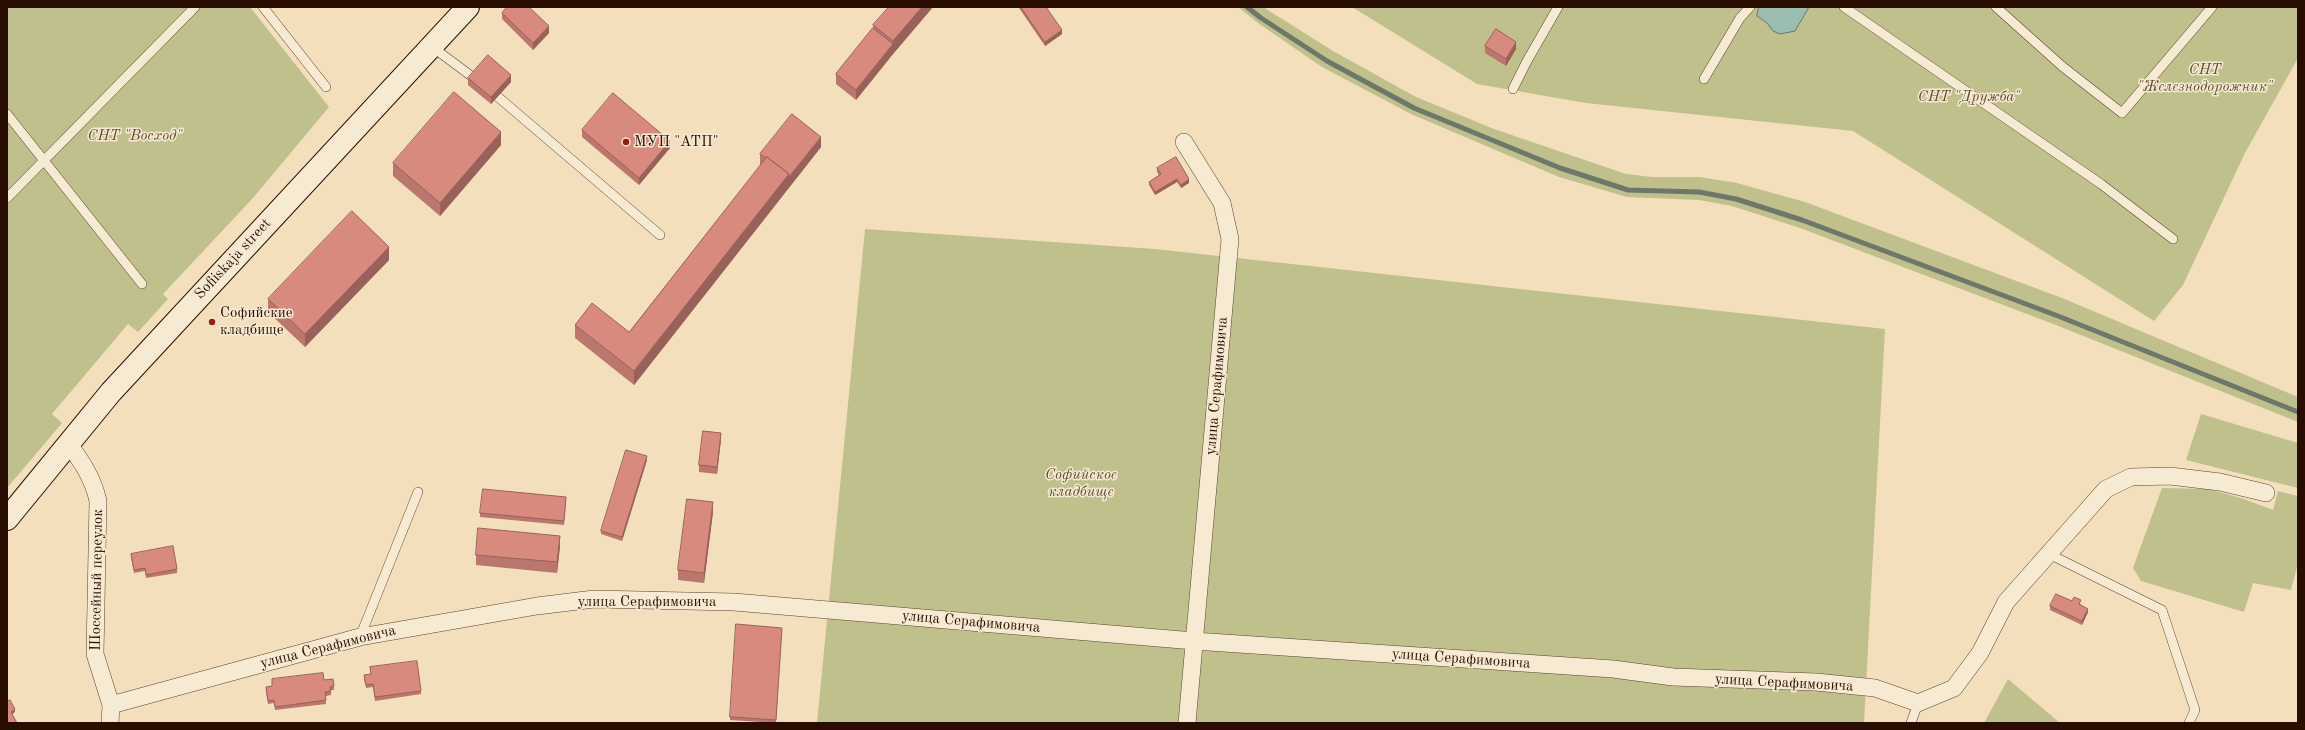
<!DOCTYPE html>
<meta charset="utf-8">
<style>
body{margin:0}
#map{position:relative;width:2305px;height:730px;overflow:hidden;background:#f3dfbb;font-family:"Old Standard TT",serif}
canvas{display:block}
.frame{position:absolute;inset:0;border:8px solid #290e00;pointer-events:none}
</style>
<div id="map">
<canvas width="2305" height="730"></canvas>
<div class="frame"></div>
</div>
<script>
const ctx = document.querySelector('canvas').getContext('2d');
ctx.lineJoin = 'round';
function fillPath(path, color) { ctx.fillStyle = color; ctx.fill(path, 'evenodd'); }
function stroke(path, color, width, dash) { ctx.strokeStyle = color; ctx.lineWidth = width; ctx.lineCap = dash ? 'butt' : 'round'; ctx.setLineDash(dash || []); ctx.stroke(path); }
function label(font, color, halo, rows, align = 'center') {
  ctx.font = font + ' "Old Standard TT",serif'; ctx.lineWidth = 3; ctx.setLineDash([]); ctx.textBaseline = 'middle'; ctx.strokeStyle = halo; ctx.fillStyle = color; for (const [text, x, y, turn = 0] of rows) {
    ctx.save(); ctx.translate(x, y); ctx.rotate((+turn || 0) * Math.PI / 180); ctx.textAlign = isNaN(turn) ? turn : align; if (halo) ctx.strokeText(text, 0, 0); ctx.fillText(text, 0, 0); ctx.restore();
  }
}
const green = new Path2D(`
 M 7,7 L 250,7 L 329,107 L 253,198 L 163,294 L 168,299 L 138,332 L 128,324 L 52,414 L 62,423 L 7,488 Z
 M 1238,7 L 1263,7 L 1333,51 L 1416,97 L 1494,129 L 1626,174 L 1652,177 L 1700,177 L 1737,183 L 1805,202 L 2062,298 L 2298,397 L 2298,422 L 2056,325 L 1800,228 L 1732,206 L 1699,200 L 1627,197 L 1559,177 L 1411,114 L 1322,67 L 1258,23 Z
 M 1352,7 L 2298,7 L 2298,58 L 2245,153 L 2183,285 L 2154,321 L 1853,131 L 1586,103 L 1477,84 Z
 M 865,229 L 1155,249 L 1885,329 L 1864,723 L 817,723 Z
 M 2201,414 L 2298,443 L 2298,488 L 2186,460 Z
 M 2162,488 L 2208,489 L 2241,498 L 2273,510 L 2278,491 L 2298,496 L 2298,563 L 2291,590 L 2253,583 L 2244,612 L 2141,581 L 2133,568 Z
 M 2008,679 L 2060,723 L 1984,723 Z`);
const water = new Path2D(`
 M 1759,7 L 1809,7 L 1795,31 L 1780,34 L 1773,31 L 1767,23 L 1757,16 Z`);
const stream = new Path2D(`
 M 1247,7 L 1261,18 L 1327,61 L 1414,108 L 1560,168 L 1628,190 L 1699,192 L 1736,199 L 1802,220 L 2058,316 L 2298,412`);
const lane = new Path2D(`
 M 263,7 L 326,87
 M 1844,7 L 2101,184 L 2173,239
 M 1996,7 L 2063,67 L 2122,113 L 2212,7
 M 431,46 L 474,78
 M 1704,79 L 1740,18 L 1750,7
 M 1513,89 L 1527,61 L 1558,7
 M 498,97 L 660,235
 M 7,114 L 142,284
 M 7,198 L 195,7
 M 2049,554 L 2162,610 L 2195,710 L 2189,723
 M 360,637 L 418,492
 M 1911,723 L 1918,703`);
const street = new Path2D(`
 M 1184,142 L 1222,203 L 1230,239 L 1187,723
 M 68,443 C 82,462 93,478 98,501 L 95,654 L 111,705 L 110,723
 M 111,705 L 360,637 L 537,606 L 594,599 L 734,602 L 1194,641 L 1613,669 L 1673,677 L 1816,682 L 1875,688 L 1918,703 L 1954,688 L 1980,653 L 2006,602 L 2106,489 L 2131,477 L 2170,476 L 2220,482 L 2266,493`);
const secondary = new Path2D(`
 M 7,519 L 111,392 L 468,7`);
const wall = new Path2D(`
 M 933,7 L 893,54 L 856,100 L 836,84 L 836,74 L 873,28 L 873,25 Z
 M 1019,7 L 1021,7 L 1062,34 L 1045,46 L 1019,8 Z
 M 502,13 L 549,33 L 533,50 L 502,19 Z
 M 1485,46 L 1516,49 L 1506,66 L 1485,53 Z
 M 468,78 L 511,82 L 491,104 L 468,85 Z
 M 582,130 L 670,148 L 639,185 L 582,137 Z
 M 501,145 L 440,216 L 393,176 L 393,163 Z
 M 821,147 L 634,385 L 575,338 L 575,325 L 629,332 L 761,165 L 760,164 L 760,154 Z
 M 1157,168 L 1189,183 L 1181,188 L 1177,182 L 1155,195 L 1149,185 L 1149,182 L 1159,175 L 1157,172 Z
 M 389,260 L 305,347 L 268,312 L 268,299 Z
 M 721,439 L 717,474 L 699,472 L 699,465 Z
 M 647,460 L 622,541 L 601,534 L 601,531 Z
 M 566,501 L 564,525 L 480,517 L 480,513 Z
 M 713,512 L 704,583 L 678,580 L 678,570 Z
 M 560,546 L 557,573 L 476,565 L 476,555 Z
 M 131,554 L 177,569 L 177,573 L 146,578 L 145,571 L 134,573 L 131,557 Z
 M 2072,601 L 2081,604 L 2080,605 L 2088,612 L 2082,625 L 2050,610 L 2050,606 Z
 M 782,628 L 776,723 L 730,720 L 730,717 Z
 M 370,667 L 421,691 L 421,694 L 375,701 L 373,687 L 366,688 L 364,679 L 364,675 L 371,674 Z
 M 272,679 L 324,680 L 334,686 L 334,690 L 331,690 L 331,695 L 326,696 L 326,704 L 275,710 L 274,703 L 268,704 L 266,691 L 266,687 L 272,686 Z`);
const shadedWall = new Path2D(`
 M 922,7 L 933,7 L 893,54 L 856,100 L 856,90 L 893,44 L 893,41 Z
 M 549,26 L 549,33 L 533,50 L 533,43 Z
 M 1062,30 L 1062,34 L 1045,46 L 1045,42 Z
 M 1516,42 L 1516,49 L 1506,66 L 1506,59 Z
 M 511,75 L 511,82 L 491,104 L 491,97 Z
 M 501,132 L 501,145 L 440,216 L 440,203 Z
 M 821,137 L 821,147 L 634,385 L 634,371 L 789,174 Z
 M 670,141 L 670,148 L 639,185 L 639,178 Z
 M 1177,179 L 1177,182 L 1155,195 L 1155,192 Z
 M 1189,179 L 1189,183 L 1181,188 L 1181,185 Z
 M 389,247 L 389,260 L 305,347 L 305,334 Z
 M 721,433 L 721,439 L 717,474 L 717,467 Z
 M 647,456 L 647,460 L 622,541 L 622,537 Z
 M 713,502 L 713,512 L 704,583 L 704,573 Z
 M 560,536 L 560,546 L 557,573 L 557,562 Z
 M 2088,609 L 2088,612 L 2082,625 L 2082,621 Z
 M 15,709 L 15,712 L 11,715 L 11,712 Z`);
const building = new Path2D(`
 M 507,7 L 529,7 L 549,26 L 533,43 L 502,13 Z
 M 889,7 L 922,7 L 893,41 L 873,25 Z
 M 1021,7 L 1046,7 L 1062,30 L 1045,42 Z
 M 873,28 L 893,44 L 856,90 L 836,74 Z
 M 1496,29 L 1516,42 L 1506,59 L 1485,46 Z
 M 488,55 L 511,75 L 491,97 L 468,78 Z
 M 454,92 L 501,132 L 440,203 L 393,163 Z
 M 613,93 L 670,141 L 639,178 L 582,130 Z
 M 792,114 L 821,137 L 789,177 L 789,174 L 767,157 L 766,158 L 760,154 Z
 M 767,157 L 789,174 L 634,371 L 575,325 L 592,303 L 629,332 Z
 M 1176,157 L 1189,179 L 1181,185 L 1177,179 L 1155,192 L 1149,182 L 1161,174 L 1157,168 Z
 M 352,211 L 389,247 L 305,334 L 268,299 Z
 M 703,431 L 721,433 L 717,467 L 699,465 Z
 M 626,450 L 647,456 L 622,537 L 601,531 Z
 M 483,489 L 566,497 L 564,521 L 480,513 Z
 M 687,499 L 713,502 L 704,573 L 678,570 Z
 M 478,528 L 560,536 L 557,562 L 476,555 Z
 M 173,546 L 177,569 L 146,575 L 145,568 L 134,570 L 131,554 Z
 M 2056,594 L 2072,601 L 2074,597 L 2081,600 L 2079,604 L 2088,609 L 2082,621 L 2050,606 Z
 M 736,624 L 782,628 L 776,720 L 730,717 Z
 M 417,661 L 421,691 L 375,697 L 373,684 L 366,685 L 364,675 L 371,674 L 370,667 Z
 M 323,673 L 324,680 L 333,679 L 334,686 L 330,687 L 331,691 L 325,692 L 326,700 L 275,707 L 274,700 L 268,701 L 266,687 L 272,686 L 272,679 Z
 M 10,700 L 15,709 L 11,712 L 17,723 L 7,723 L 7,702 Z`);
const markers = [
 [626,142,4,"#8f2418"],
 [212,322,4,"#8f2418"]
];
const parkNames = [
 ["СНТ",2205,70],
 ["\"Железнодорожник\"",2205,87],
 ["СНТ \"Дружба\"",1969,97],
 ["СНТ \"Восход\"",135,136],
 ["Софийское",1081,475],
 ["кладбище",1081,492]
];
const poiNames = [
 ["МУП \"АТП\"",634,142],
 ["Софийские",220,313],
 ["кладбище",220,330]
];
const streetNames = [
 ["Sofiiskaja street",233,259,-47],
 ["улица Серафимовича",1217,386,-85],
 ["Шоссейный переулок",97,580,-89],
 ["улица Серафимовича",647,602],
 ["улица Серафимовича",971,622,5],
 ["улица Серафимовича",328,647,-14],
 ["улица Серафимовича",1461,659,4],
 ["улица Серафимовича",1784,683,3]
];
fillPath(green, '#c0c08c');
fillPath(water, '#9bbdb0');
stroke(water, '#6d776a', 1);
stroke(stream, '#6d776a', 5);
stroke(lane, '#5c422f', 10);
stroke(street, '#5c422f', 18);
stroke(secondary, '#290e00', 24);
stroke(lane, '#f7ead3', 9);
stroke(street, '#f7ead3', 17);
stroke(secondary, '#f7ead3', 22);
fillPath(wall, '#bb776d');
fillPath(shadedWall, '#986159');
fillPath(building, '#d98a7f');
stroke(building, '#986159', 1);
for (const [x, y, r, color] of markers) { const dot = new Path2D(); dot.arc(x, y, r, 0, 2 * Math.PI); ctx.fillStyle = color; ctx.fill(dot); stroke(dot, '#f7ead3', 1.5); }
label('italic 15px', '#5e4c31', '#f7ead3', parkNames);
label('15px', '#290e00', '#f7ead3', poiNames, 'left');
label('15px', '#290e00', '#f7ead3', streetNames);
</script>
